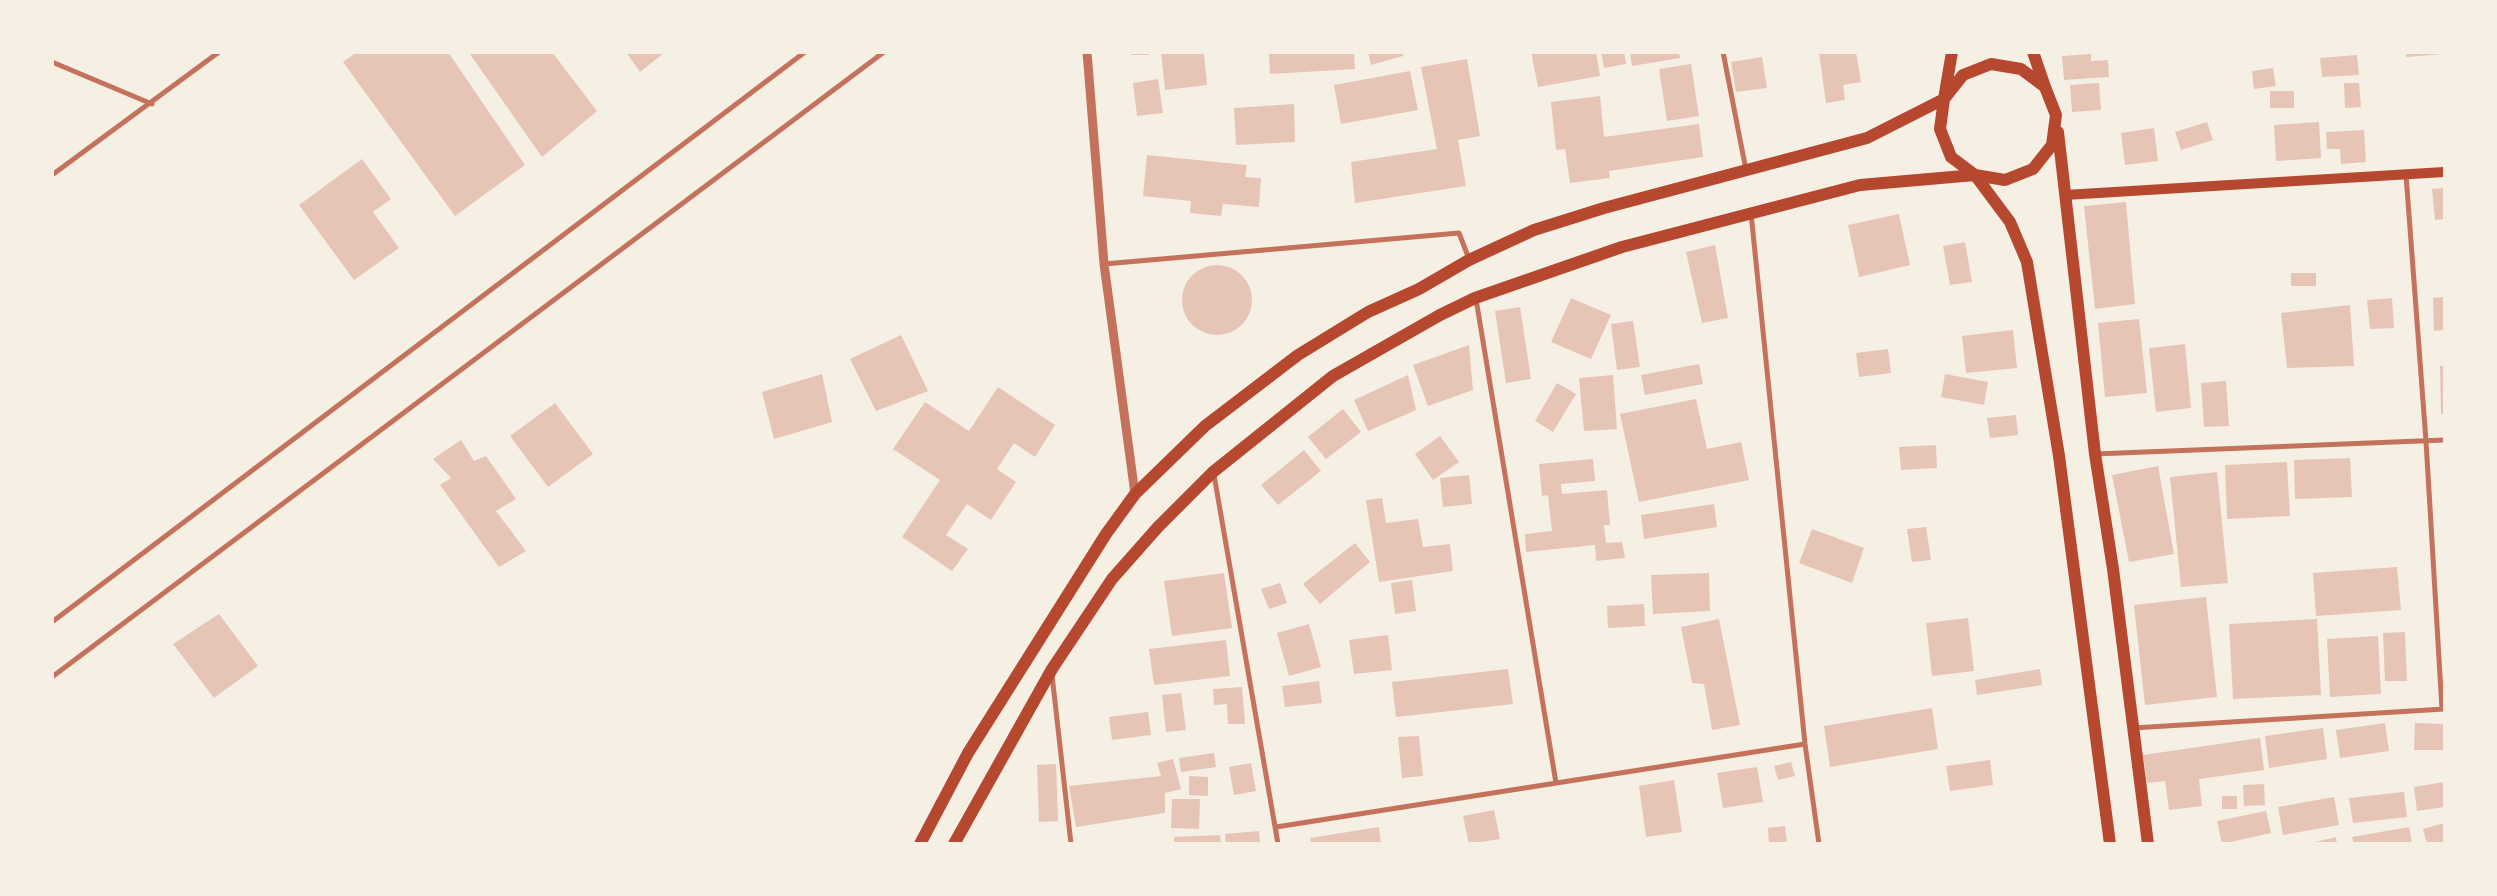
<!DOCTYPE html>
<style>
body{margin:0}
#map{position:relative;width:2497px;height:896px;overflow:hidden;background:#f6efe4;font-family:"Roboto Condensed",sans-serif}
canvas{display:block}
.frame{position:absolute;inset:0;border:54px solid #f6efe4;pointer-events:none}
</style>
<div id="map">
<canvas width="2497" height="896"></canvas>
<div class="frame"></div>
</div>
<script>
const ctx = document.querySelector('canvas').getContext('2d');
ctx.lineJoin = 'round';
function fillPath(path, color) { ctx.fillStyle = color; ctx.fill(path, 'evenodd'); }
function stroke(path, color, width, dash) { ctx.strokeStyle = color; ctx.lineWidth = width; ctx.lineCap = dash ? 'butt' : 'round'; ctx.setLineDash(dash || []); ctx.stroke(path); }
const building = new Path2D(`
 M 357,52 L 448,52 L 525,165 L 455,216 L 343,62 Z
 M 472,52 L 552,52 L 597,111 L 542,157 L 470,54 Z
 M 626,52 L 665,52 L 640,72 Z
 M 1131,52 L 1149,52 L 1149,55 L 1131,55 Z
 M 1161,52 L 1204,52 L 1207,85 L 1165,90 Z
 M 1269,52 L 1354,52 L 1355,69 L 1270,74 Z
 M 1368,52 L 1402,52 L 1403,56 L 1371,65 Z
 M 1531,52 L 1596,52 L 1600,76 L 1538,87 Z
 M 1601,52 L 1624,52 L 1626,64 L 1604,68 Z
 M 1630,52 L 1679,52 L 1680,58 L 1632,66 Z
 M 1819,52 L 1856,52 L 1861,82 L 1843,85 L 1845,100 L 1826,103 Z
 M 2406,52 L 2444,52 L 2444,54 L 2406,57 Z
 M 2091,54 L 2091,61 L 2108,60 L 2109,77 L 2064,80 L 2062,56 Z
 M 2357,55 L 2359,75 L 2322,77 L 2320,58 Z
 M 1762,57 L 1767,88 L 1736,92 L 1731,62 Z
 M 1467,59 L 1480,136 L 1458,140 L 1466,186 L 1355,203 L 1351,162 L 1437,149 L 1421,67 Z
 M 1691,64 L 1699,116 L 1667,121 L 1659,69 Z
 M 2273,68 L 2276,86 L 2254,89 L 2252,71 Z
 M 1410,71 L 1418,110 L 1341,124 L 1334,85 Z
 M 1158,79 L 1163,113 L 1137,116 L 1133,83 Z
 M 2099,83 L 2101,110 L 2072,112 L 2070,85 Z
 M 2344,83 L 2359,83 L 2361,107 L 2345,108 Z
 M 2270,91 L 2294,91 L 2294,108 L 2270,108 Z
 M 1600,96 L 1604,137 L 1699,124 L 1703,157 L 1609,171 L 1610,178 L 1570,183 L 1565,149 L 1556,150 L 1551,102 Z
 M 1294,104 L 1295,142 L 1236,145 L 1234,108 Z
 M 2207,122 L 2213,140 L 2181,150 L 2175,132 Z
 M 2319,122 L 2321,158 L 2276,161 L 2274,125 Z
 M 2154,128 L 2158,161 L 2125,165 L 2121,133 Z
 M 2364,130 L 2366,162 L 2341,164 L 2340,149 L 2327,149 L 2326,132 Z
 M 1147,155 L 1247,165 L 1245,177 L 1261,178 L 1259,207 L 1223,204 L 1221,216 L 1190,213 L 1191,201 L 1143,196 Z
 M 362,159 L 391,199 L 373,212 L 399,248 L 354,280 L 299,205 Z
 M 2444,188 L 2444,219 L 2435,220 L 2432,189 Z
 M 2126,202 L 2135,304 L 2095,309 L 2084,206 Z
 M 1899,214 L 1910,265 L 1859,277 L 1848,225 Z
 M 1965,242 L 1972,282 L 1950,285 L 1943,246 Z
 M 1715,245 L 1728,318 L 1702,323 L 1686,252 Z
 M1182 300a35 35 0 1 1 70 0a35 35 0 1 1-70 0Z
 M 2291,273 L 2316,273 L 2316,286 L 2291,286 Z
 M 2444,297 L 2444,330 L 2434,331 L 2433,298 Z
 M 1571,298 L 1611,315 L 1591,359 L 1551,342 Z
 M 2392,298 L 2394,328 L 2370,329 L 2367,300 Z
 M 2350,305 L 2354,366 L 2287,368 L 2281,313 Z
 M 1520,307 L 1531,379 L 1506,383 L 1495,311 Z
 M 2139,319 L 2147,393 L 2105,397 L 2098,323 Z
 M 1633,321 L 1640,367 L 1617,370 L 1611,324 Z
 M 2013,330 L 2017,368 L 1966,373 L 1962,336 Z
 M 901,335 L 928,391 L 876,411 L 850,359 Z
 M 2185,344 L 2191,408 L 2156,412 L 2149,348 Z
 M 1469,345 L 1473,390 L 1428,406 L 1413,365 Z
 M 1888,349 L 1891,373 L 1859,377 L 1856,353 Z
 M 1699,364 L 1703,384 L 1645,395 L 1641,375 Z
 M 2440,366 L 2444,366 L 2444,414 L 2441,414 Z
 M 822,374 L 832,422 L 774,439 L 762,392 Z
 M 1945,374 L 1988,382 L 1984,405 L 1941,397 Z
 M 1408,375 L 1416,410 L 1368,431 L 1354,400 Z
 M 1613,375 L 1617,429 L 1584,431 L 1579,378 Z
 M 2226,381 L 2229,426 L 2204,427 L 2201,383 Z
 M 1557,383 L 1576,394 L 1553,432 L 1535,421 Z
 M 998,387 L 1055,425 L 1035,457 L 1014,443 L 997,469 L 1016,482 L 991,520 L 967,504 L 946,535 L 968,549 L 952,571 L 902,537 L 940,480 L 893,449 L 925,402 L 969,431 Z
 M 1696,399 L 1707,449 L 1741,442 L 1749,480 L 1639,502 L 1620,414 Z
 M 555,403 L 593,454 L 548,487 L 510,436 Z
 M 1343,409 L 1361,432 L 1326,459 L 1308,437 Z
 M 2016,415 L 2018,435 L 1990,438 L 1987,418 Z
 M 1440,436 L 1459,462 L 1433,480 L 1415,454 Z
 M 461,440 L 474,461 L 486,456 L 516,499 L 496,511 L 526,551 L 499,567 L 440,485 L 451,478 L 433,459 Z
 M 1936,445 L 1937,468 L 1901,470 L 1899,447 Z
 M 1304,450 L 1321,471 L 1278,505 L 1261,485 Z
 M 2350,458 L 2352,497 L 2295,499 L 2294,460 Z
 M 1593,459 L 1595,481 L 1561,484 L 1562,494 L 1607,490 L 1610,525 L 1604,525 L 1606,543 L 1622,542 L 1625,558 L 1596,561 L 1595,545 L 1526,552 L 1525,534 L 1552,531 L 1548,495 L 1542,496 L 1539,464 Z
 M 2287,462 L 2290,516 L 2227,519 L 2225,465 Z
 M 2158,466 L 2174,554 L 2129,562 L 2112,475 Z
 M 2217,472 L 2228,583 L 2181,587 L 2170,477 Z
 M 1469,475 L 1472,504 L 1443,507 L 1440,478 Z
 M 1382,498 L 1386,523 L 1418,519 L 1423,547 L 1450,544 L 1453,571 L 1379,582 L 1366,500 Z
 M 1714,504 L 1717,527 L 1644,539 L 1641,515 Z
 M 1926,527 L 1931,560 L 1912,562 L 1907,529 Z
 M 1812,529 L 1864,548 L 1852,583 L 1799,563 Z
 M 1355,543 L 1370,562 L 1320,604 L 1303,584 Z
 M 2397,567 L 2401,610 L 2316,616 L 2313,573 Z
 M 1224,573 L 1232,628 L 1172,636 L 1164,581 Z
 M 1709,573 L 1710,611 L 1653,614 L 1651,575 Z
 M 1412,580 L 1416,611 L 1395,614 L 1391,583 Z
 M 1280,583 L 1287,603 L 1269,609 L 1261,589 Z
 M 2206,597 L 2217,697 L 2145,705 L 2134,605 Z
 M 1644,604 L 1645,626 L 1608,628 L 1607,606 Z
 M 219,614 L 258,666 L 214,698 L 173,644 Z
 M 1968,618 L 1974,671 L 1932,676 L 1926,623 Z
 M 1719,619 L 1740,725 L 1712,730 L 1704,684 L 1692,683 L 1681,627 Z
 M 2317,619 L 2321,695 L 2233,699 L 2229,624 Z
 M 1309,624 L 1321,667 L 1289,676 L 1277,633 Z
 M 2405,632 L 2407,681 L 2385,681 L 2383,633 Z
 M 1388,635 L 1392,670 L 1354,674 L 1349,640 Z
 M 2378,636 L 2381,694 L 2330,697 L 2327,639 Z
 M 1226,640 L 1230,676 L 1154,685 L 1149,649 Z
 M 1508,669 L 1513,704 L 1396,717 L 1392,682 Z
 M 2040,669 L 2042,685 L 1977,695 L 1975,680 Z
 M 1319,681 L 1322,703 L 1285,707 L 1282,686 Z
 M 1242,687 L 1245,724 L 1228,724 L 1227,704 L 1214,705 L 1213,689 Z
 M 1181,693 L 1186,730 L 1166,732 L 1162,695 Z
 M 1932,708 L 1938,749 L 1830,767 L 1824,726 Z
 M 1148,712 L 1151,735 L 1112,740 L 1109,717 Z
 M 2385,723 L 2389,751 L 2340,758 L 2336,730 Z
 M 2415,723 L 2444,724 L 2444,750 L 2414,750 Z
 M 2323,728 L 2327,759 L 2269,768 L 2265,736 Z
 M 1419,736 L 1423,776 L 1402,778 L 1398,737 Z
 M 2260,738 L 2264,770 L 2199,779 L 2202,806 L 2169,810 L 2165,781 L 2147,783 L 2143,755 Z
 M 1214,753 L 1216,767 L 1181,772 L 1179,758 Z
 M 1173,759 L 1181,789 L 1165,793 L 1165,813 L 1076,827 L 1069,786 L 1161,776 L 1157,763 Z
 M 1990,760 L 1993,785 L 1950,791 L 1946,766 Z
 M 1791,762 L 1795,776 L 1778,780 L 1774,766 Z
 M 1251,763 L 1256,791 L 1234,795 L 1229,767 Z
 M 1056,764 L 1058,821 L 1039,822 L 1037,765 Z
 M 1757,767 L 1763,802 L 1723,808 L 1717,773 Z
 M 1189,776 L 1208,777 L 1208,796 L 1189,795 Z
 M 1674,780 L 1682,832 L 1646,837 L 1639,786 Z
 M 2444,782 L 2444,807 L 2417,811 L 2414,787 Z
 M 2264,784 L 2265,805 L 2244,806 L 2243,785 Z
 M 2404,792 L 2407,817 L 2353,823 L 2349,798 Z
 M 2222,796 L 2237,796 L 2237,809 L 2222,809 Z
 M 2334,797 L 2339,825 L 2283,835 L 2278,807 Z
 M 1172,799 L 1200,799 L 1199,829 L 1171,828 Z
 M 1494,810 L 1500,839 L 1469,844 L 1463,816 Z
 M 2266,811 L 2271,833 L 2222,844 L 2217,821 Z
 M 2444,823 L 2444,844 L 2427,844 L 2423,829 Z
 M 1785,826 L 1787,844 L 1769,844 L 1768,828 Z
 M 1379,827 L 1381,844 L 1311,844 L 1310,838 Z
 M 2409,827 L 2412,844 L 2354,844 L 2352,837 Z
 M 1259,831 L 1260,844 L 1226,844 L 1225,834 Z
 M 1220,835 L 1221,844 L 1174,844 L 1174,837 Z
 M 2336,837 L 2337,844 L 2311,844 L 2311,843 Z`);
const minor = new Path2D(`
 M 1723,52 L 1746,170
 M 52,62 L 152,104
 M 52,175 L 219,52
 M 2406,175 L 2426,441 L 2442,709
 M 1751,213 L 1805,744 L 1819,844
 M 1104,264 L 1459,233 L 1469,259
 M 1476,299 L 1556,783
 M 2095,454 L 2444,440
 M 1214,475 L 1278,844
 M 52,622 L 805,52
 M 1052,675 L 1071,844
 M 52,677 L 884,52
 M 2133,728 L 2444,709
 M 1276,827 L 1805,744`);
const tertiary = new Path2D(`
 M 1087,52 L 1104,264 L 1135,494`);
const secondary = new Path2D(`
 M 2065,195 L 2444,172`);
const primary = new Path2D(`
 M 2033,52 L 2045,87
 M 2058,132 L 2095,454 L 2113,569 L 2148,844
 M 920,844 L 968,753 L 1106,534 L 1135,494 L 1205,426 L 1298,355 L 1368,312 L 1419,289 L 1469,260 L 1534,230 L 1604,208 L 1867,138 L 1944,99 L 1952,52
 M 954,844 L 1052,669 L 1112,579 L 1158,527 L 1213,472 L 1333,376 L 1440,315 L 1475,298 L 1622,247 L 1860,185 L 1975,175 L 2005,180 L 2033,169 L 2052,145 L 2056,115 L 2045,87 L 2021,69 L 1991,64 L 1963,75 L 1944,99 L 1940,129 L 1951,157 L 1975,175 L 2010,222 L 2027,262 L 2059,456 L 2110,844`);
fillPath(building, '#e6c5b7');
stroke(minor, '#c5725c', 5);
stroke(tertiary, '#c5725c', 9);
stroke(secondary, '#b5482f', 10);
stroke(primary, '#b5482f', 12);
</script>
